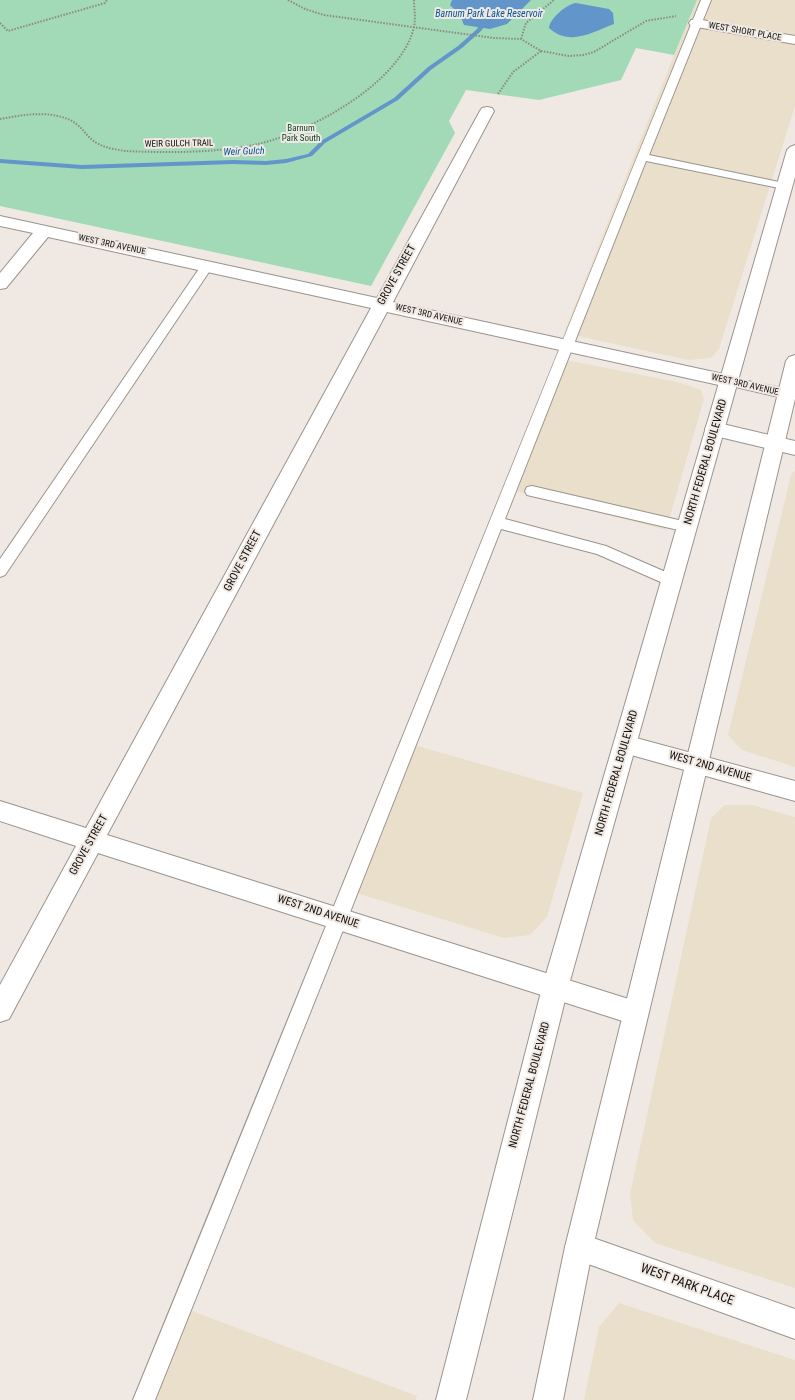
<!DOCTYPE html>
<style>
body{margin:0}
canvas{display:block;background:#f0e9e3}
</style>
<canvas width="795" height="1400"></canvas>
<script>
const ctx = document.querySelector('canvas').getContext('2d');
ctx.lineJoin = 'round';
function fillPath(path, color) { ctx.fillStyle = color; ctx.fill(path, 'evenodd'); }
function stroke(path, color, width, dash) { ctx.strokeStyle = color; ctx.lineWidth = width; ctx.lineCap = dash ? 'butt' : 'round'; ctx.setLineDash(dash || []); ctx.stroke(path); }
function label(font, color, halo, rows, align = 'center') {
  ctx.font = font + ' "Roboto Condensed",sans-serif'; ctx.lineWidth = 4; ctx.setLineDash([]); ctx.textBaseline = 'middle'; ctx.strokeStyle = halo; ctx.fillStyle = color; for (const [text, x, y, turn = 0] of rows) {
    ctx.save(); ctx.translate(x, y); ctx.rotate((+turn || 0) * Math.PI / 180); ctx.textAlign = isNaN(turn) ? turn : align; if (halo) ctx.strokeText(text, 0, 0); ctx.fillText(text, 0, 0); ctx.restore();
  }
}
const commercial = new Path2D(`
 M 697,0 L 795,0 L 795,106 L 719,349 L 711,358 L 688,360 L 564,333 L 674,55 Z
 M 556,358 L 677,382 L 701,390 L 704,399 L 666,530 L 503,488 Z
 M 795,470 L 795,767 L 742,750 L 728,735 L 791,475 Z
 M 400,741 L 583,793 L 547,917 L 530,935 L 504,938 L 340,888 Z
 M 725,805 L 752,805 L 795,817 L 795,1288 L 655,1243 L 633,1220 L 630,1194 L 711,818 Z
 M 171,1303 L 417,1396 L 416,1400 L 132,1400 Z
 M 619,1303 L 795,1360 L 795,1400 L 584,1400 L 599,1327 Z`);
const green = new Path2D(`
 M 0,0 L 697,0 L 674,55 L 636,48 L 621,80 L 539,100 L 466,90 L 449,121 L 455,133 L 371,286 L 0,206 Z`);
const water = new Path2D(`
 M 452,0 L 531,0 L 507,24 L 490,29 L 464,25 L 460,15 L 450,5 Z
 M 576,3 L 609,9 L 613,13 L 614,24 C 592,32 570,47 549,28 C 550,18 567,4 576,3 Z`);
const stream = new Path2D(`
 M 501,0 L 507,0 L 480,32 L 462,48 L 432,69 L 398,100 L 325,143 L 312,156 L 286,163 L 266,165 L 233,164 L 82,169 L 0,163 L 0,159 L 82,165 L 233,160 L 266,161 L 286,159 L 308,154 L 321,141 L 394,98 L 428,67 L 458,46 L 476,30 Z`);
const path = new Path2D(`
 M 288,0 L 305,9 L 324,15 L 494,38 L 521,39 L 541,51 L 569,56 L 583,55 L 594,52 L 646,21 L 676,16
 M 0,23 L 8,31 L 105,3 L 107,0
 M 521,39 L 526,23 L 554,0
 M 498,94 L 513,72 L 541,51
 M 0,119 C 22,115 48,110 70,120 C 78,124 83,130 88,136 C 98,147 112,149 125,151 C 166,153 218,153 258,144 C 310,132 401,83 414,27 C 416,18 414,9 414,0`);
const lane = new Path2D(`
 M 701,0 L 711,0 L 649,155 L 784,183 L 788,184 L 790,186 L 788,188 L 784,189 L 646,161 L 505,519 L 606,546 L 677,577 L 679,581 L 677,585 L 672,587 L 597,554 L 501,529 L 330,963 L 155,1400 L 133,1400 C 324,934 511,466 701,0 Z
 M 207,262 L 211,263 L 213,266 L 5,575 L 0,577 L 0,559 L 203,263 Z
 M 728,377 L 787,389 L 792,391 L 794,394 L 792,397 L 787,399 L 723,384 L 721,381 L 723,378 Z
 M 532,486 L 687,522 L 692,523 L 694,527 L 692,531 L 687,532 L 527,495 L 525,491 L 527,487 Z`);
const street = new Path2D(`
 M 696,19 L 795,36 L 795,44 L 691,26 L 689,23 L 691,20 Z
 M 487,107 L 492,108 L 494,111 L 393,302 L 728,375 L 734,377 L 737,381 L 734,385 L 728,387 L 387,312 L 107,835 L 635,1001 L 644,1004 L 648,1013 L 644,1022 L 635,1025 L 98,853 L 9,1019 L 0,1022 L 0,985 L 76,846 L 0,821 L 0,801 L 86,828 L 371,308 L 48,237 L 6,288 L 0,289 L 0,273 L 33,233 L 0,226 L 0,216 L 377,298 L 480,111 L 482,108 Z
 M 714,422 L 795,441 L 795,455 L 707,434 L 705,429 L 707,424 Z
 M 579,1233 L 795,1309 L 795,1339 L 569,1257 L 565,1247 L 569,1237 Z`);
const secondary = new Path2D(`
 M 625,735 L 795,781 L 795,801 L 617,751 L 614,744 L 617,737 Z`);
const primary = new Path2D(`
 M 795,145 L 795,177 L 568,988 L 466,1400 L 436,1400 L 542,988 L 787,150 L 790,147 Z
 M 795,355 L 795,399 L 593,1247 L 563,1400 L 533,1400 L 565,1247 L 786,361 L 789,357 Z`);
const farStreetnames = [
 ["WEST SHORT PLACE",745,32,10],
 ["WEIR GULCH TRAIL",179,144,-1],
 ["WEST 3RD AVENUE",112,245,12],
 ["WEST 3RD AVENUE",429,315,13],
 ["WEST 3RD AVENUE",745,385,13]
];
const farParknames = [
 ["Barnum",301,129],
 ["Park South",301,139]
];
const farWaternames = [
 ["Barnum Park Lake Reservoir",489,14],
 ["Weir Gulch",244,152,-2]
];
const streetNames = [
 ["GROVE STREET",397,275,-61],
 ["NORTH FEDERAL BOULEVARD",706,462,-74],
 ["GROVE STREET",243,561,-62],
 ["WEST 2ND AVENUE",710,767,16],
 ["NORTH FEDERAL BOULEVARD",617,773,-74],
 ["GROVE STREET",89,845,-61],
 ["WEST 2ND AVENUE",318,912,18],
 ["NORTH FEDERAL BOULEVARD",530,1085,-75]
];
const nearStreetnames = [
 ["WEST PARK PLACE",687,1285,20]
];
fillPath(commercial, '#eadfca');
fillPath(green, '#a2d9b6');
fillPath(water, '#6295ca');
fillPath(stream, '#6295ca');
stroke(lane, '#9a948f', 2);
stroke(street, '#9a948f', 2);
stroke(secondary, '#9a948f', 2);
stroke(primary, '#9a948f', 2);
stroke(path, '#8d8884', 2, [1.5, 1.5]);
fillPath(lane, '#fff');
fillPath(street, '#fff');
fillPath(secondary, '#fff');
fillPath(primary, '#fff');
label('9px', '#13110f', '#f0e9e3', farStreetnames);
label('9px', '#033f23', '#f0e9e3', farParknames);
label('italic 10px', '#015597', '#f0e9e3', farWaternames);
label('11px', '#13110f', '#f0e9e3', streetNames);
label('13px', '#13110f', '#f0e9e3', nearStreetnames);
</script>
